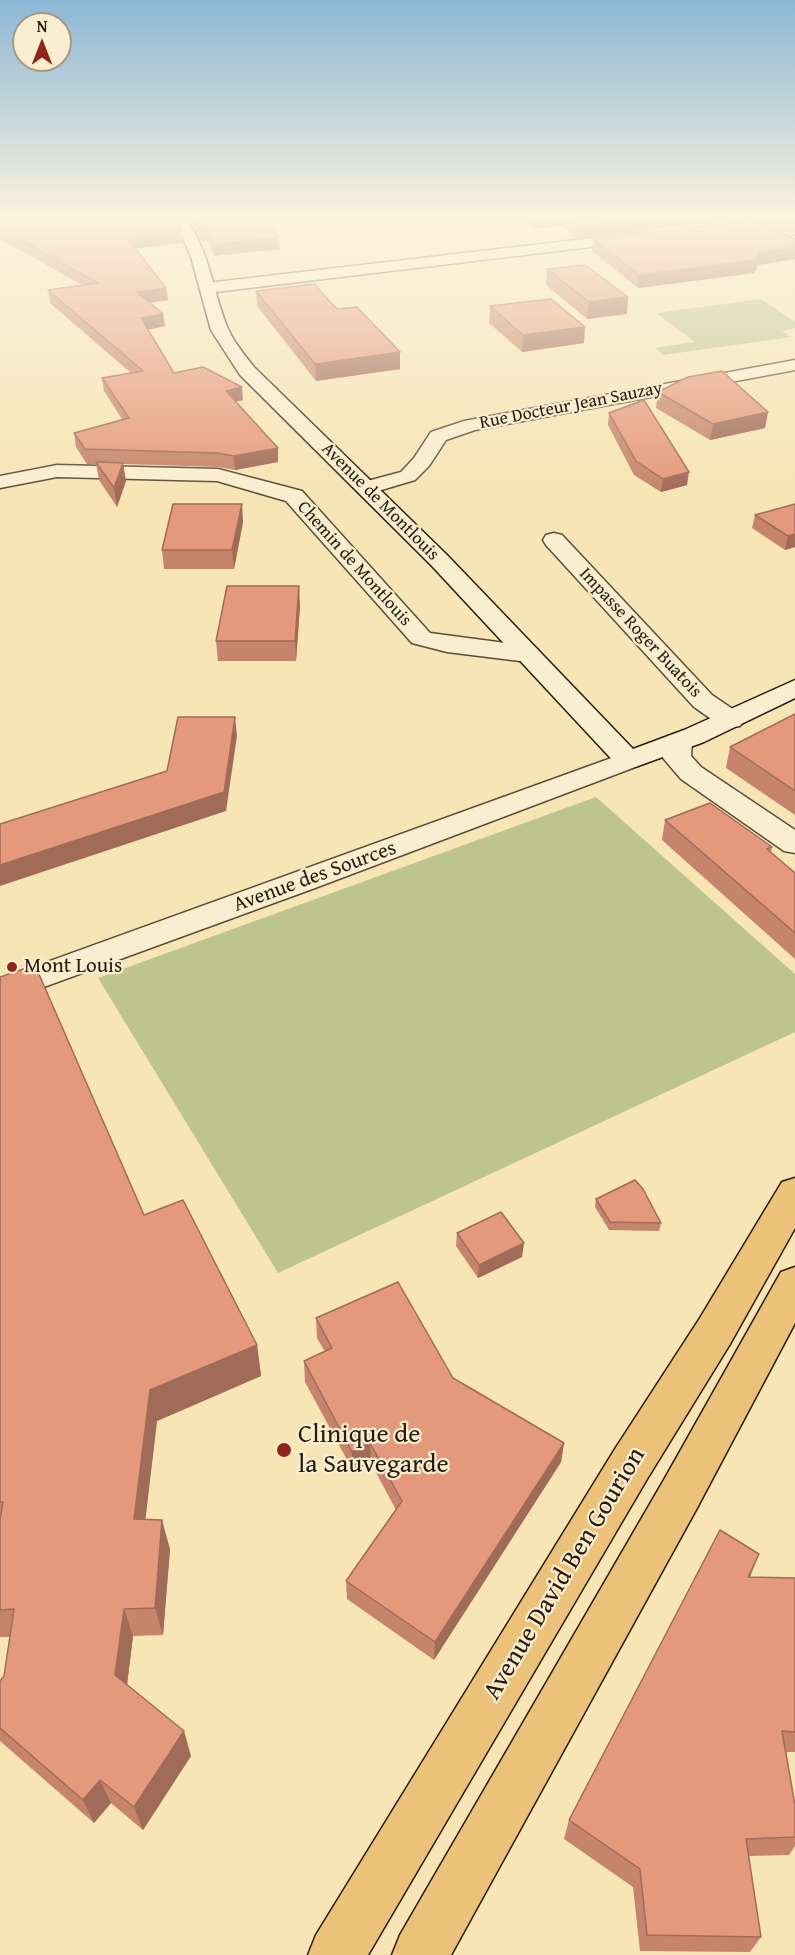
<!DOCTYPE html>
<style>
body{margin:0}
#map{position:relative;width:795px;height:1955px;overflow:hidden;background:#f7e5b6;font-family:"Gentium Book Plus",serif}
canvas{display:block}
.north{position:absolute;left:12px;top:12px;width:60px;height:60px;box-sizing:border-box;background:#faeed0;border:2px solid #a69982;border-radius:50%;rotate:0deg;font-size:16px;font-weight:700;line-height:24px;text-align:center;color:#291a0e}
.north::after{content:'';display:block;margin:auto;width:21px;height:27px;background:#8f2418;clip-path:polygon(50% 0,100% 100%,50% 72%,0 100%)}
</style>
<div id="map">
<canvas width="795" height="1955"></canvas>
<div class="north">N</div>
</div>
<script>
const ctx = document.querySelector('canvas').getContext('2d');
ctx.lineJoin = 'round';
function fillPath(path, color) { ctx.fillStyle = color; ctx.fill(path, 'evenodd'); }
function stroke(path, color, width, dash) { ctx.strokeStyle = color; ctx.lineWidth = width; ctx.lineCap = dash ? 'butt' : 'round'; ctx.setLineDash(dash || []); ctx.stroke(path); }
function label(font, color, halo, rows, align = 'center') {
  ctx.font = font + ' "Gentium Book Plus",serif'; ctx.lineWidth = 4.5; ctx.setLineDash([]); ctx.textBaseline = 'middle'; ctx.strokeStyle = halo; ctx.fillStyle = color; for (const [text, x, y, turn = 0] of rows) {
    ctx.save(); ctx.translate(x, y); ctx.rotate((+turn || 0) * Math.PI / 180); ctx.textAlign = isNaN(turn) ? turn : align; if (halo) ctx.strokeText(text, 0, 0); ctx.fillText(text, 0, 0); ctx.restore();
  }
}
const green = new Path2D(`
 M 761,299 L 795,322 L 795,328 L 782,331 L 791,337 L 663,355 L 655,348 L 695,342 L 656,313 Z
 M 596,797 L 795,974 L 795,1032 L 278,1273 L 98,978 Z`);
const street = new Path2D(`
 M 736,219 L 754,219 L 795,240 L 795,251 Z
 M 636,233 L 641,235 L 644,238 L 641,241 L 207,293 L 199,288 L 207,283 Z
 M 795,360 L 795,370 L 475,430 L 446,440 L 429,466 L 415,480 L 368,494 L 360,493 L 357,488 L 360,483 L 401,472 L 414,458 L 431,432 L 464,421 Z
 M 57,465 L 218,469 L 302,491 L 430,633 L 528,646 L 537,649 L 541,654 L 537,659 L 528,662 L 447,652 L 412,643 L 286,501 L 217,481 L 57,477 L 0,488 L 0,476 Z
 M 554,533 L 562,535 L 712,695 L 740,714 L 744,720 L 740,726 C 722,730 709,717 694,707 L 546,545 L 543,540 L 546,535 Z
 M 678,734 L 688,736 L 692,742 L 691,756 L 701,767 L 795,830 L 795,853 L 784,851 L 681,779 L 663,758 L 664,742 L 668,736 Z
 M 628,752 L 638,754 L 642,760 L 638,766 L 315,888 L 0,1003 L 0,979 Z`);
const secondary = new Path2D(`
 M 171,219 L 186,219 C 209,251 212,287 226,324 C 232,340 243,353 254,367 L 447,555 L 633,749 L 684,730 L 795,680 L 795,698 L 704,742 L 638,766 L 628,768 L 618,766 L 431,565 L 240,375 L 211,330 L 191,257 L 180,232 Z`);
const primary = new Path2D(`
 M 795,1178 L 795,1228 L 730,1344 L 647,1479 L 368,1955 L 308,1955 L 316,1935 L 615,1449 L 700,1318 L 782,1182 Z
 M 795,1267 L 795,1323 L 697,1508 L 451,1955 L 392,1955 L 400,1935 L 665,1478 L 781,1272 Z`);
const wall = new Path2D(`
 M 0,219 L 181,231 L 182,243 L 136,248 L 166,288 L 168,300 L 150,303 L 163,314 L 165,326 L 148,329 L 174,373 L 243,400 L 236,402 L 278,448 L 278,462 L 235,470 L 218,467 L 123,464 L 126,481 L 117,507 L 99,480 L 96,464 L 87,464 L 76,447 L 74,433 L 122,419 L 104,391 L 102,378 L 131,373 L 50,303 L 48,290 L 82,285 L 0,239 Z
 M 189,219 L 262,219 L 280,249 L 214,256 L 208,240 L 201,241 Z
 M 522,219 L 734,219 L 734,220 L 577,238 L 562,226 L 535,229 Z
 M 759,219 L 795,219 L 795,237 Z
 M 593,239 L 795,240 L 795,259 L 758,265 L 754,273 L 638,288 L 592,251 Z
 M 547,269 L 628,297 L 627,314 L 587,319 L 546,285 Z
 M 256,291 L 337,309 L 400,369 L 316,381 L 257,306 Z
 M 490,306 L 584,343 L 522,352 L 489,323 Z
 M 658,392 L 768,412 L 765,428 L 710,440 L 656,408 Z
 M 609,413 L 687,485 L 661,492 L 634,475 L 608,425 Z
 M 795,504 L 795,547 L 785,550 L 752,528 L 755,515 Z
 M 243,522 L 234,569 L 164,569 L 162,550 Z
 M 300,606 L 296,661 L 218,661 L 216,641 Z
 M 795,714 L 795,815 L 726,768 L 730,747 Z
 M 665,820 L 772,847 L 771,853 L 795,873 L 795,959 L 662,840 Z
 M 0,977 L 144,1215 L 257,1345 L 261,1376 L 157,1421 L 145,1520 L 170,1549 L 163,1635 L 133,1636 L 127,1685 L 191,1756 L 143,1830 L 111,1803 L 94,1823 L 0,1741 L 0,1681 L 4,1676 L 10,1637 L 0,1637 Z
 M 596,1199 L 661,1223 L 659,1231 L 609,1230 L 595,1207 Z
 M 457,1233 L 522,1257 L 478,1278 L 456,1246 Z
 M 316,1318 L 453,1378 L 564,1443 L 561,1462 L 434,1660 L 347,1599 L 346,1581 L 396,1510 L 371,1463 L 353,1471 L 305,1382 L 304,1361 L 325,1352 L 317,1338 Z
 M 750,1577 L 795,1578 L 795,1752 L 786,1752 L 795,1805 L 795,1846 L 789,1855 L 749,1856 L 761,1937 L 750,1952 L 640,1951 L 633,1887 L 564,1839 L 569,1820 Z`);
const shadedWall = new Path2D(`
 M 350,219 L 370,219 L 350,222 Z
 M 536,219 L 563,219 L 562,226 L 535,229 Z
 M 646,219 L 734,219 L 734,220 L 577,238 L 578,227 Z
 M 207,228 L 208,240 L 201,241 L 200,229 Z
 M 181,231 L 182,243 L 129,249 L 127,238 Z
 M 279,237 L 280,249 L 214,256 L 213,245 Z
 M 795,247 L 795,259 L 758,265 L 754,273 L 638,288 L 639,275 Z
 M 166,288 L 168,300 L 138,304 L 137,292 Z
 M 628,297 L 627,314 L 587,319 L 589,302 Z
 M 163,314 L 165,326 L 143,331 L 141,318 Z
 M 585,327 L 584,343 L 522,352 L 523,335 Z
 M 400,352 L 400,369 L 316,381 L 315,364 Z
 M 242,387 L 243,400 L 227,404 L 226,391 Z
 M 768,412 L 765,428 L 710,440 L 713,424 Z
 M 278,448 L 278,462 L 235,470 L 234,456 Z
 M 123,463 L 126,481 L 117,507 L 114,488 Z
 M 689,472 L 687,485 L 661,492 L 663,479 Z
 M 242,504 L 243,522 L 234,569 L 232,550 Z
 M 795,534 L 795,547 L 785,550 L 788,536 Z
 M 299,586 L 300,606 L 296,661 L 295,641 Z
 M 235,717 L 237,736 L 226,811 L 0,886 L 0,865 L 224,792 Z
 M 524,1243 L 522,1257 L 478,1278 L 479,1265 Z
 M 257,1345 L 261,1376 L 157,1421 L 142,1548 L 134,1519 L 150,1390 Z
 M 370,1443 L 371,1463 L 353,1471 L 352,1452 Z
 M 564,1443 L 561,1462 L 434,1660 L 435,1642 Z
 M 162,1520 L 170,1549 L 163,1635 L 155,1608 Z
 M 759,1554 L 750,1577 L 748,1577 Z
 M 124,1609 L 133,1636 L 125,1701 L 115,1675 Z
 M 184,1731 L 191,1756 L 143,1830 L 134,1807 Z
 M 100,1780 L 111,1803 L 94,1823 L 83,1800 Z`);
const building = new Path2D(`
 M 0,219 L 175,219 L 181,231 L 127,238 L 166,288 L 137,292 L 163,314 L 141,318 L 174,373 L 203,367 L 242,387 L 226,391 L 278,448 L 234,456 L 217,453 L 85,449 L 74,433 L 129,418 L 102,378 L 143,371 L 48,290 L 98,283 L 0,228 Z
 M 194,219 L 262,219 L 279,237 L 213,245 L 207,228 L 200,229 Z
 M 568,219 L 646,219 L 578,227 Z
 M 784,219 L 795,219 L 795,224 Z
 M 754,220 L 795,240 L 795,247 L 760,253 L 756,260 L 639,275 L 593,239 Z
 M 585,265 L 628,297 L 589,302 L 547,269 Z
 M 314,284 L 337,309 L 357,307 L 400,352 L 315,364 L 256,291 Z
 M 551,299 L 585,327 L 523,335 L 490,306 Z
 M 722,371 L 768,412 L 713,424 L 658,392 L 688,377 Z
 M 644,400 L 689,472 L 663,479 L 636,461 L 609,413 Z
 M 96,462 L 123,463 L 114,488 Z
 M 173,504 L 242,504 L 232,550 L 162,550 Z
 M 795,504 L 795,534 L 788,536 L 755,515 Z
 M 227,586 L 299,586 L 295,641 L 216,641 Z
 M 795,714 L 795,791 L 730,747 Z
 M 178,717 L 235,717 L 224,792 L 0,865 L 0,824 L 167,771 Z
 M 710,803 L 772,847 L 767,849 L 795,873 L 795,933 L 665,820 Z
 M 35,965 L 144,1215 L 183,1200 L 257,1345 L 150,1390 L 134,1519 L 162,1520 L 155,1608 L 124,1609 L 115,1675 L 184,1731 L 134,1807 L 100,1780 L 83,1800 L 0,1728 L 0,1681 L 4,1676 L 14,1609 L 0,1610 L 0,1520 L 3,1502 L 0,1502 L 0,977 Z
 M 635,1180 L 643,1189 L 661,1223 L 610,1222 L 596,1199 Z
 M 501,1212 L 524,1243 L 479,1265 L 457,1233 Z
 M 398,1282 L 453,1378 L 564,1443 L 435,1642 L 346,1581 L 402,1501 L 370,1443 L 352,1452 L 304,1361 L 332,1348 L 316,1318 Z
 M 720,1530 L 759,1554 L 748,1577 L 795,1578 L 795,1732 L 782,1731 L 795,1805 L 795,1837 L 746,1839 L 761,1937 L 647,1935 L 640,1869 L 569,1820 Z`);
const markers = [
 [12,967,6,"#8f2418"],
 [284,1450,8,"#8f2418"]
];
const farStreetnames = [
 ["Rue Docteur Jean Sauzay",571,406,-11],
 ["Avenue de Montlouis",380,502,45],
 ["Chemin de Montlouis",354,564,48],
 ["Impasse Roger Buatois",640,633,47]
];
const streetNames = [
 ["Avenue des Sources",315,877,-20]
];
const poiNames = [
 ["Mont Louis",24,967]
];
const nearPoinames = [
 ["Clinique de",298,1435],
 ["la Sauvegarde",298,1465]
];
const nearStreetnames = [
 ["Avenue David Ben Gourion",565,1574,-59]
];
fillPath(green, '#bdc48d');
stroke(street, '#5c4d38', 3);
stroke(secondary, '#291a0e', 3);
stroke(primary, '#291a0e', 3);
fillPath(street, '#faeed0');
fillPath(secondary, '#faeed0');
fillPath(primary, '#ecc27b');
fillPath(wall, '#c5846b');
fillPath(shadedWall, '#a06b57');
fillPath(building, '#e5997c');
stroke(building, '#a06b57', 1.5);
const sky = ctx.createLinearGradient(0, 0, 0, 493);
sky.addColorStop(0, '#8cb7d5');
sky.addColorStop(0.44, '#fbf3de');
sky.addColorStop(1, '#fbf3de00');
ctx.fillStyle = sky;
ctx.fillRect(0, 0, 795, 493);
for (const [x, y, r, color] of markers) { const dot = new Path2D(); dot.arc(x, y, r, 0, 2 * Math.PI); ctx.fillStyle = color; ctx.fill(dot); stroke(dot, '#faeed0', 2); }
label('18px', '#291a0e', '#faeed0', farStreetnames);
label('21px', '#291a0e', '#faeed0', streetNames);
label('21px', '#291a0e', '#faeed0', poiNames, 'left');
label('26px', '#291a0e', '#faeed0', nearPoinames, 'left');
label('26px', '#291a0e', '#faeed0', nearStreetnames);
</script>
